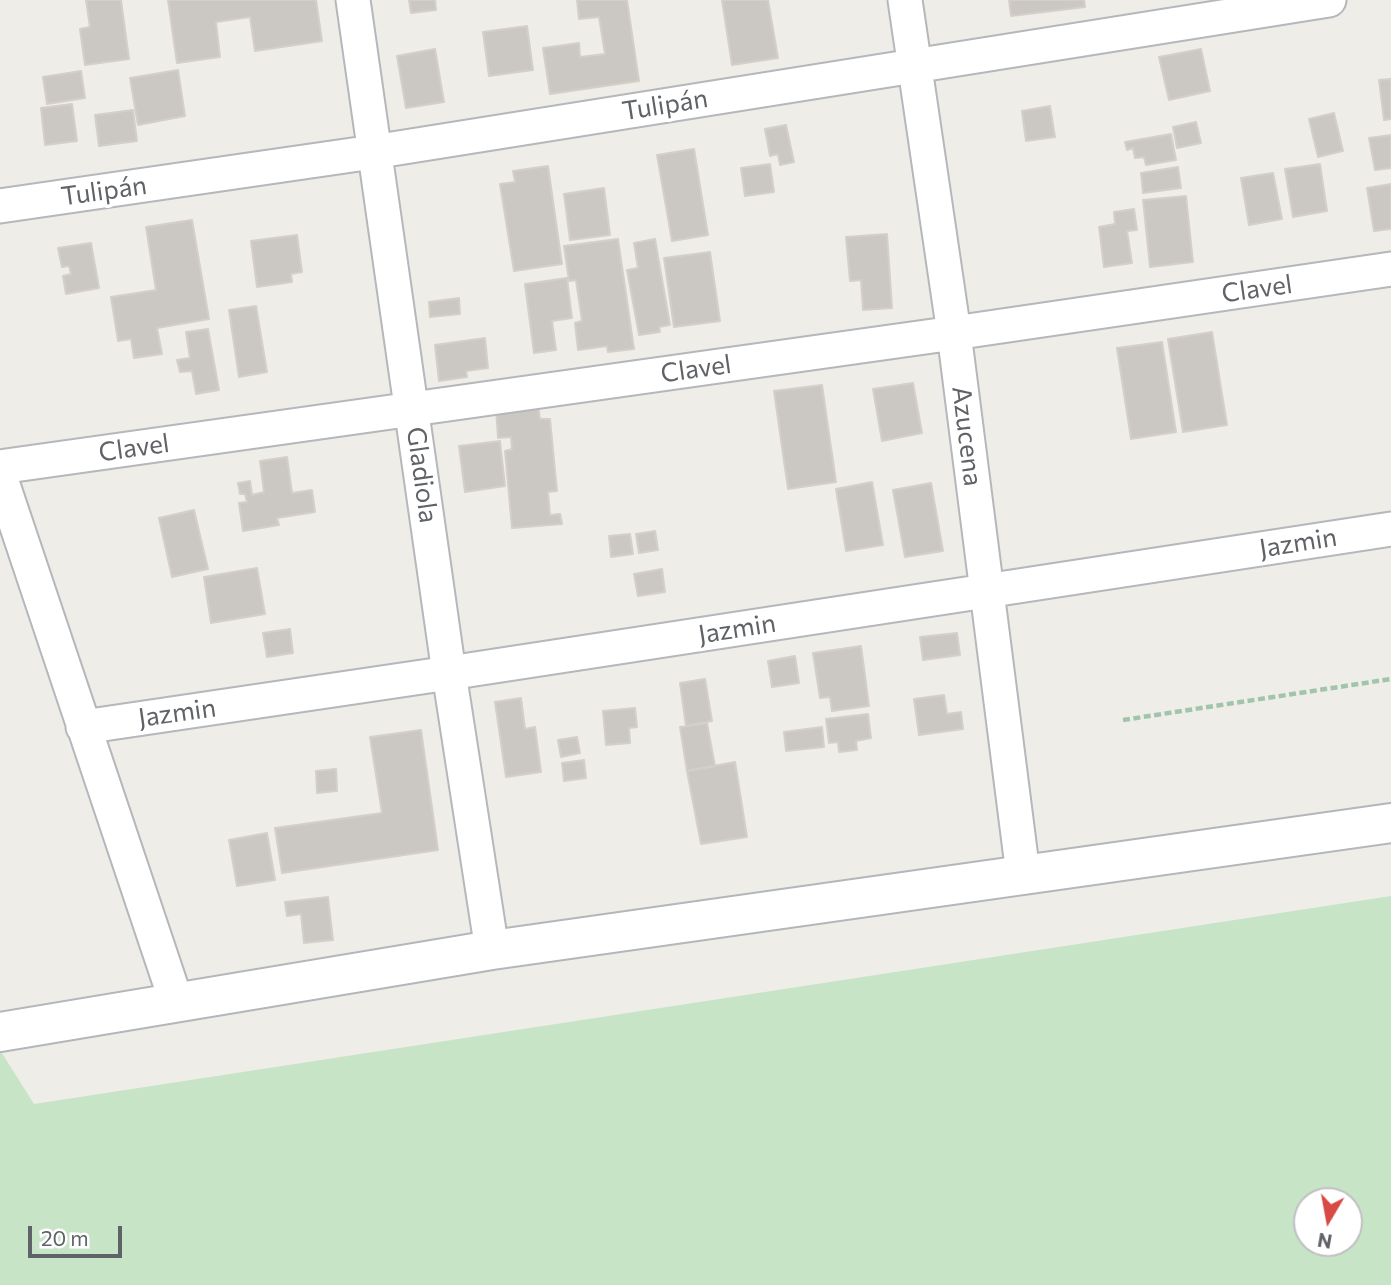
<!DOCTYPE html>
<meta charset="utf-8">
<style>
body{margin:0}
#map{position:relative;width:1391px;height:1285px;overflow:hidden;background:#efede8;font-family:Commissioner,sans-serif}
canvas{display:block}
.north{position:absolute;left:1293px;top:1187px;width:70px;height:70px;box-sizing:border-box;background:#fff;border:2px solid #bfc0c2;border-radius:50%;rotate:190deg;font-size:19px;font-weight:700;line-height:28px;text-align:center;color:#5f6266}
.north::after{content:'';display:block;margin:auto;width:24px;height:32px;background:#d84b45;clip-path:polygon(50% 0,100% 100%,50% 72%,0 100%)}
.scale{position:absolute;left:28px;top:1226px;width:94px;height:32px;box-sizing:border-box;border:4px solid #5f6266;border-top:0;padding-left:9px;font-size:21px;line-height:24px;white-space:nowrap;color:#5f6266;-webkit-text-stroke:5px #fff;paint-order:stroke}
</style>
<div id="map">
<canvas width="1391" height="1285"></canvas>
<div class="north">N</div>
<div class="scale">20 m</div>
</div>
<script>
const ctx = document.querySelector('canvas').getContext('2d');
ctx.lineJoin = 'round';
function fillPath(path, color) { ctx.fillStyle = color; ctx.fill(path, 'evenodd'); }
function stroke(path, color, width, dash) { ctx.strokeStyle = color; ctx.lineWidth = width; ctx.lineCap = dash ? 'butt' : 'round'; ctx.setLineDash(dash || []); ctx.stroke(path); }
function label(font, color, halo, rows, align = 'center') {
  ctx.font = font + ' Commissioner,sans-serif'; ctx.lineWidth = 7; ctx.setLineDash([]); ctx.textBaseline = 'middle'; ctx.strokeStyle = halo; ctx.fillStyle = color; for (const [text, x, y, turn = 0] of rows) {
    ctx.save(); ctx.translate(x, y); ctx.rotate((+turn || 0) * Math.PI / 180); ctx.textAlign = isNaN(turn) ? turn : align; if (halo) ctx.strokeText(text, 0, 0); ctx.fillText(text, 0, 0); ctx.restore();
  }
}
const green = new Path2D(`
 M 1391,896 L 1391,1285 L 0,1285 L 0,1050 L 34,1104 ZM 1307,1201 L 1349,1201 L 1349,1243 L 1307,1243 Z`);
const building = new Path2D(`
 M 86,0 L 121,0 L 129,59 L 85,65 L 80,29 L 90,27 Z
 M 168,0 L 316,0 L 322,41 L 255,51 L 250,17 L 216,22 L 220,57 L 177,63 Z
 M 409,0 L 435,0 L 436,10 L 411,13 Z
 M 577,0 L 627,0 L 639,81 L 550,94 L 543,48 L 579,43 L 580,57 L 605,54 L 599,17 L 579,19 Z
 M 722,0 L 768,0 L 778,58 L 732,65 Z
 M 1009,0 L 1084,0 L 1085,7 L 1011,16 Z
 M 527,26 L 533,70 L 489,76 L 483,32 Z
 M 435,49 L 444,102 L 406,108 L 397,56 Z
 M 1201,49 L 1210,91 L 1169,100 L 1159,57 Z
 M 178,70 L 185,116 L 138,125 L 130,78 Z
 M 81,71 L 85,98 L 47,104 L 43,77 Z
 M 1391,79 L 1391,119 L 1384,120 L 1379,80 Z
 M 72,104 L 77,141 L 45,145 L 41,108 Z
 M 1050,106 L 1055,137 L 1026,141 L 1022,111 Z
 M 133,110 L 137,141 L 99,146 L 95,115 Z
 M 1334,113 L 1343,151 L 1318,157 L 1309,119 Z
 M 1196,122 L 1201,143 L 1177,148 L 1173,127 Z
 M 786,125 L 794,162 L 780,165 L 778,154 L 770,156 L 765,129 Z
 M 1171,134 L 1176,160 L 1146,165 L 1144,157 L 1135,158 L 1133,148 L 1127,150 L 1125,142 Z
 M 1391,135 L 1391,168 L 1375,170 L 1369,138 Z
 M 694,149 L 708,235 L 672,241 L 657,155 Z
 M 770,164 L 774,192 L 745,196 L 741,168 Z
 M 1320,164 L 1327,211 L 1293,217 L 1285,169 Z
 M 548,166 L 562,264 L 514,271 L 500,184 L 515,182 L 513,171 Z
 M 1178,167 L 1181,188 L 1143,193 L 1141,173 Z
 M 1273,173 L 1282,219 L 1249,225 L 1241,178 Z
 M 1391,184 L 1391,229 L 1374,231 L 1367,188 Z
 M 604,188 L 610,235 L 570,240 L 564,194 Z
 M 1186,196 L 1193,262 L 1150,267 L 1143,200 Z
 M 1134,209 L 1137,230 L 1127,231 L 1132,263 L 1104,267 L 1099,227 L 1115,224 L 1114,212 Z
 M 192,220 L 209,319 L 157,328 L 162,354 L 134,358 L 131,339 L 118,341 L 111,297 L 156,290 L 146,227 Z
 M 887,234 L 892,308 L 863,310 L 861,280 L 850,281 L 846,237 Z
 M 297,235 L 302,272 L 291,274 L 292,282 L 257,287 L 251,241 Z
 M 618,239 L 634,349 L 608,352 L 607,346 L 578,350 L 575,323 L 582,321 L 576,280 L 569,281 L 564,246 Z
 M 655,239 L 670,325 L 659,327 L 660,332 L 639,335 L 627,270 L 638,268 L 634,243 Z
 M 91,243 L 99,288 L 66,294 L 63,276 L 71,274 L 69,266 L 62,267 L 58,248 Z
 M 710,252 L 720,321 L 674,327 L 664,258 Z
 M 567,278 L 572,318 L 552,321 L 556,350 L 534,353 L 525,284 Z
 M 459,298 L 460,314 L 430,317 L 429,302 Z
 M 256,306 L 267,372 L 239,377 L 229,310 Z
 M 208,329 L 219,390 L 196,394 L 192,371 L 180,372 L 177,360 L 190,358 L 186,332 Z
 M 1212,332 L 1227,425 L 1183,432 L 1168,339 Z
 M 485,338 L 488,368 L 466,371 L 467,377 L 439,381 L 435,345 Z
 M 1162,342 L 1176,432 L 1131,439 L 1117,348 Z
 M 913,383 L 922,433 L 882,441 L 873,389 Z
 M 822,385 L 836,482 L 788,489 L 774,391 Z
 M 538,405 L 540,419 L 550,419 L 557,491 L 548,492 L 550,515 L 560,514 L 562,524 L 512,528 L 505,451 L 512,449 L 511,437 L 498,438 L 496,409 Z
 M 500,441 L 505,486 L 465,492 L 459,446 Z
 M 287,457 L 292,493 L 312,490 L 315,512 L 277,518 L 279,525 L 243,531 L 239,503 L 247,502 L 245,494 L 240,494 L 238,483 L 250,481 L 252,495 L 264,492 L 260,461 Z
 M 872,482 L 883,545 L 846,551 L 836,489 Z
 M 931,483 L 943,551 L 905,557 L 893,490 Z
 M 194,510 L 208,569 L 172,577 L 159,518 Z
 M 655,531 L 658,550 L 639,553 L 636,534 Z
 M 630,534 L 633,554 L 611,557 L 609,536 Z
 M 257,568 L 265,614 L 211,623 L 204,577 Z
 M 662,569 L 665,592 L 638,596 L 634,574 Z
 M 290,629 L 293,653 L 267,657 L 263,633 Z
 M 957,633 L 960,655 L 923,660 L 920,637 Z
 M 861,646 L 869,706 L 832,711 L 830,697 L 820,698 L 813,653 Z
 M 795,656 L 799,683 L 772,687 L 768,661 Z
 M 705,679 L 712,721 L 686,726 L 680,683 Z
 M 944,695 L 947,714 L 961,712 L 963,729 L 919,735 L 914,699 Z
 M 521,698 L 525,729 L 535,727 L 541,772 L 506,777 L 495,702 Z
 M 635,708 L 637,727 L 629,728 L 630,743 L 606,745 L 603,711 Z
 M 868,714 L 871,738 L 856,741 L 857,750 L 839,752 L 838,742 L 829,743 L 826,719 Z
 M 707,723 L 715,766 L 687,771 L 680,727 Z
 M 822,727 L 824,747 L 786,751 L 784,732 Z
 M 421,730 L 438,850 L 282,873 L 275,828 L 382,813 L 370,737 Z
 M 577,737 L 580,753 L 561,757 L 558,740 Z
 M 584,760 L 586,778 L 564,781 L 562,763 Z
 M 735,762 L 747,837 L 701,844 L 687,771 Z
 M 336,769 L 337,791 L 317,793 L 316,771 Z
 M 267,833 L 275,880 L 237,886 L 229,840 Z
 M 328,897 L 333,940 L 304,943 L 301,914 L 287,916 L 285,902 Z`);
const path = new Path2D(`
 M 1123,720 L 1391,679`);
const street = new Path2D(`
 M 353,0 L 449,673 L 492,950
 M 905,0 L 954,333 L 1023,874
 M 0,206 L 373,152 L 1329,0
 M 0,467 L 954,333 L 1391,269
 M 0,476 L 177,1004
 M 83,727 L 449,673 L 1391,529`);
const secondary = new Path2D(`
 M 0,1032 L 492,950 L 1391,823`);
const streetNames = [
 ["Tulipán",665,105,-9],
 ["Tulipán",104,191,-8],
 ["Clavel",1257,289,-8],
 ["Clavel",696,369,-8],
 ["Azucena",967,436,83],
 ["Clavel",134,448,-8],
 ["Gladiola",422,475,82],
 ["Jazmin",1298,543,-9],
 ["Jazmin",737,629,-9],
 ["Jazmin",177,713,-8]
];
fillPath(green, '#c8e4c7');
fillPath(building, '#cbc8c4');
stroke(building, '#d4cfc7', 2);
stroke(street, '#b5b7bb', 37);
stroke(secondary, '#b4b7ba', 42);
stroke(path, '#a1c5aa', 4.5, [7, 3.5]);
stroke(street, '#fff', 33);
stroke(secondary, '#fff', 38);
label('26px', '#5f6266', '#fff', streetNames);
</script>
